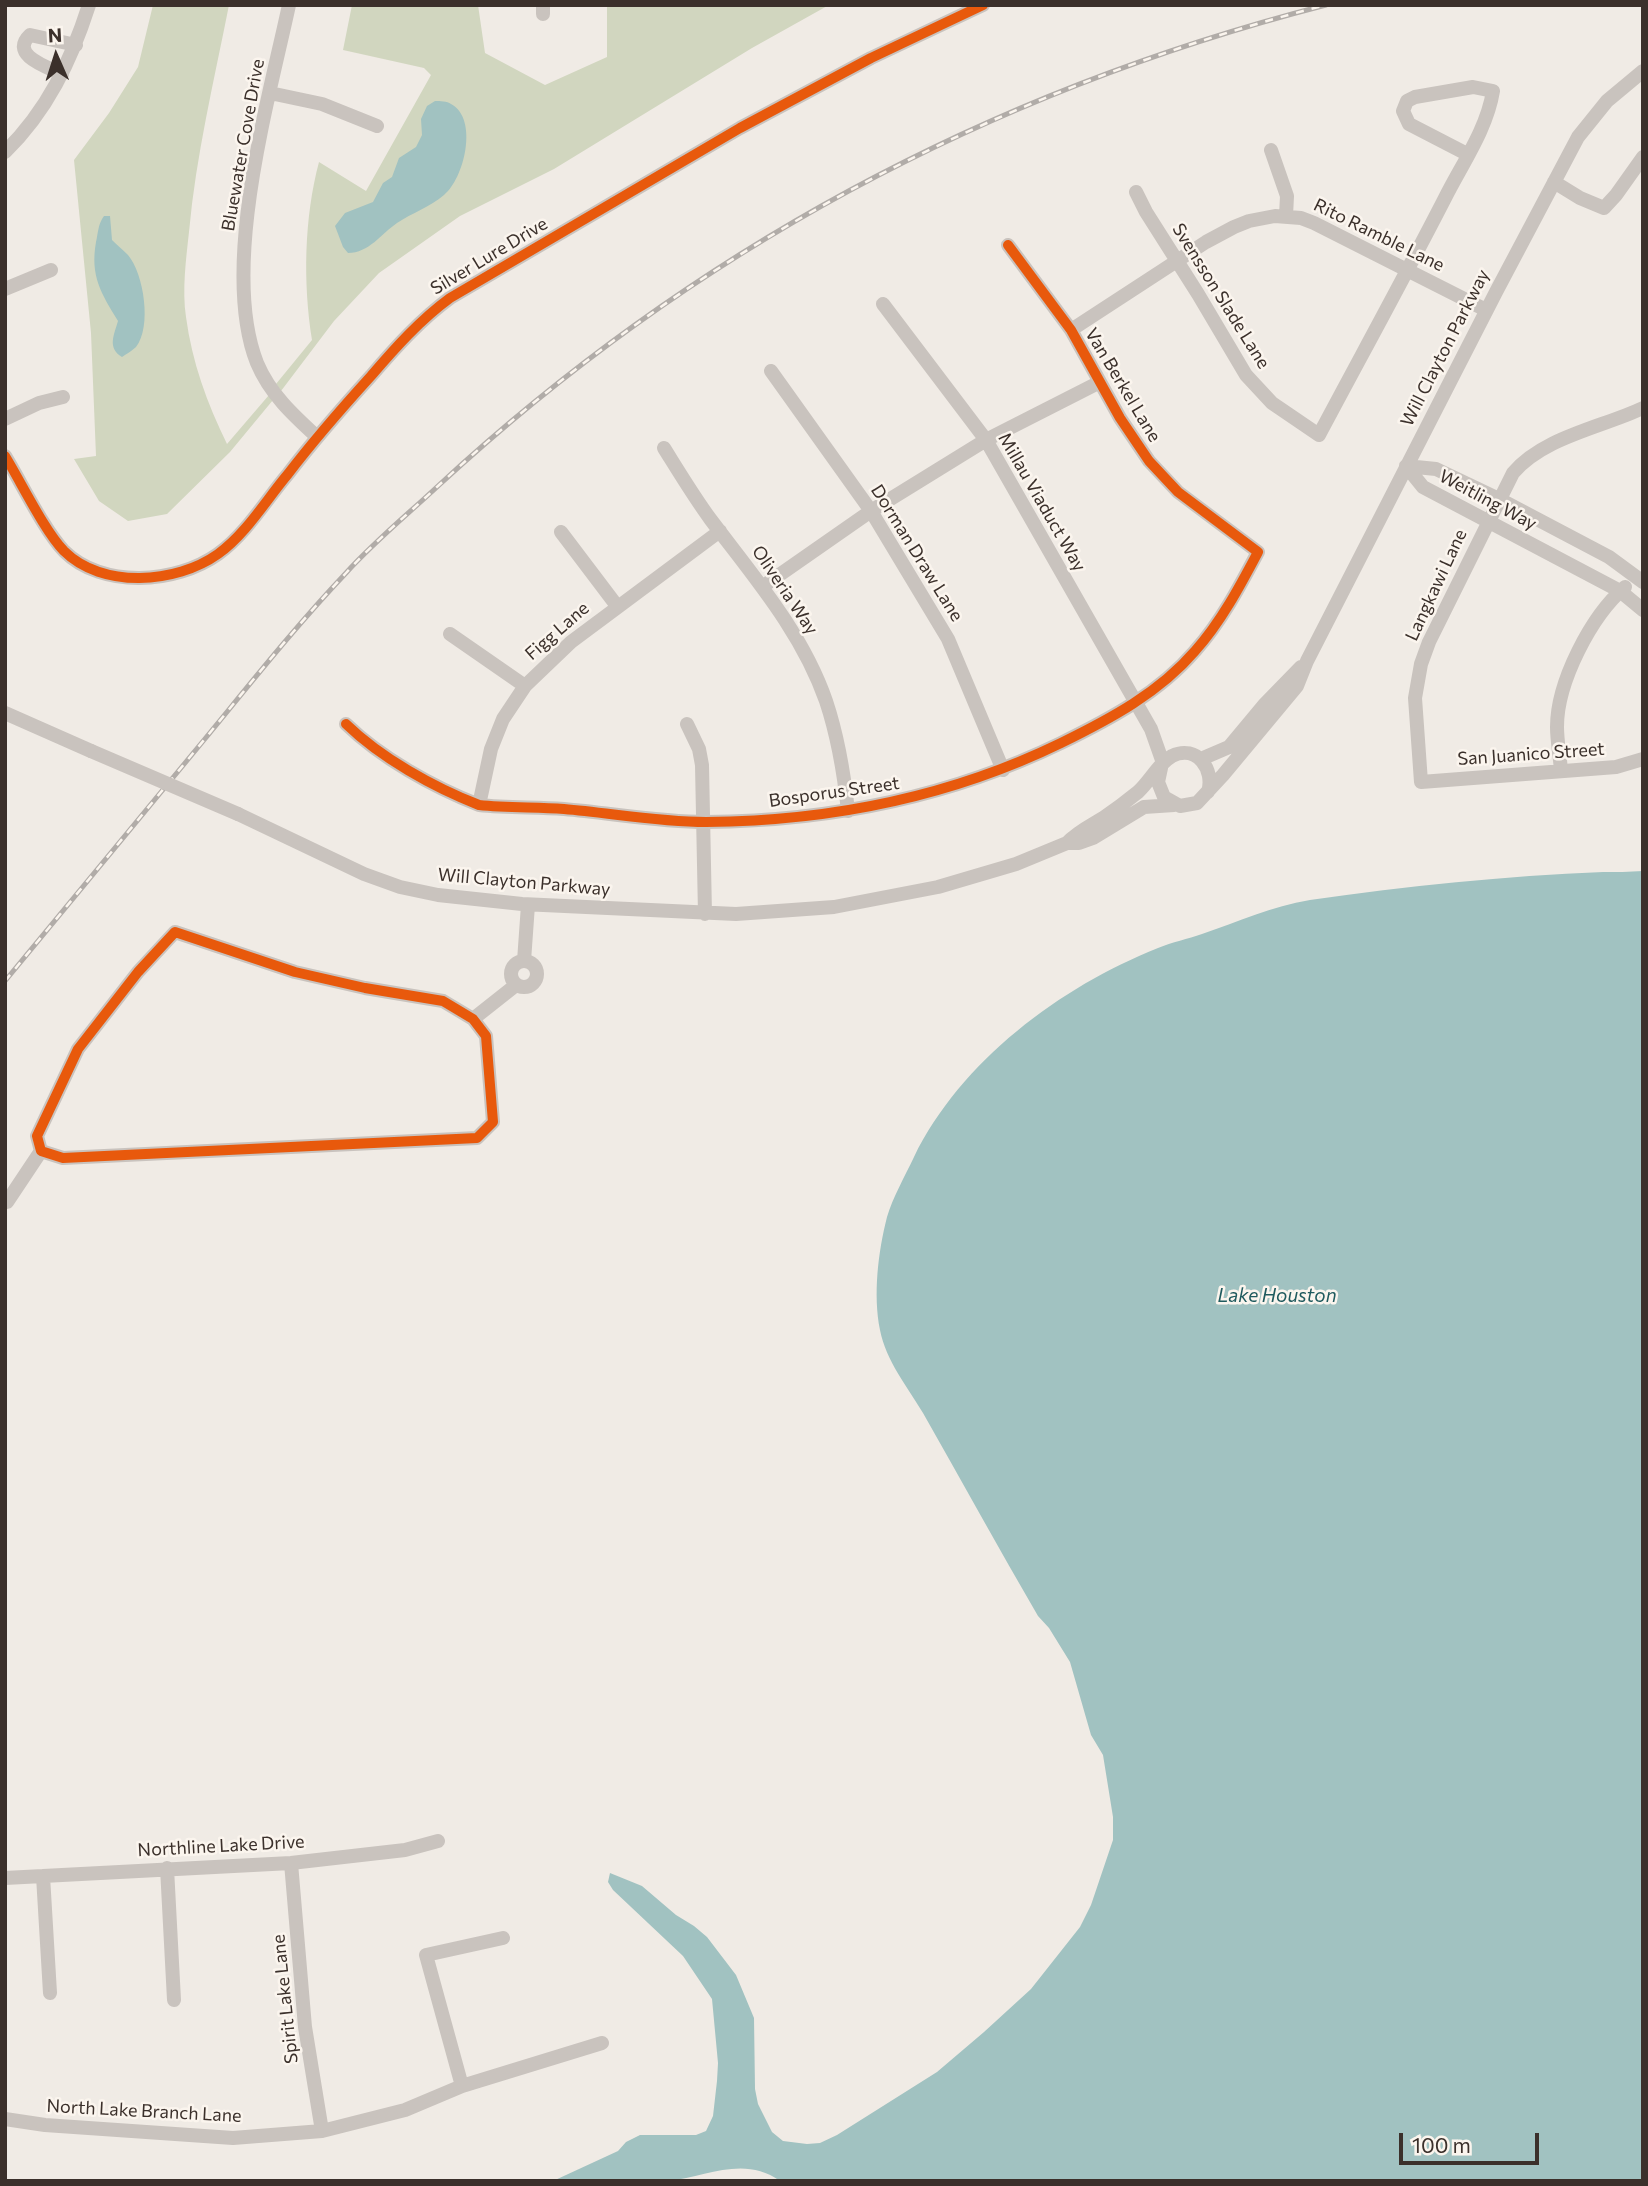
<!DOCTYPE html>
<style>
body{margin:0}
#map{position:relative;width:1648px;height:2186px;overflow:hidden;background:#f0ebe5;font-family:Commissioner,sans-serif}
canvas{display:block}
.frame{position:absolute;inset:0;border:7px solid #3b302b;pointer-events:none}
.north{position:absolute;left:21px;top:21px;width:70px;height:70px;-webkit-text-stroke:5px #fbf5ee;paint-order:stroke;rotate:357deg;font-size:19px;font-weight:700;line-height:28px;text-align:center;color:#3b302b}
.north::after{content:'';display:block;margin:auto;width:24px;height:32px;background:#3b302b;clip-path:polygon(50% 0,100% 100%,50% 72%,0 100%)}
.scale{position:absolute;left:1399px;top:2133px;width:140px;height:32px;box-sizing:border-box;border:4px solid #3b302b;border-top:0;padding-left:9px;font-size:21px;line-height:24px;white-space:nowrap;color:#3b302b;-webkit-text-stroke:5px #fbf5ee;paint-order:stroke}
</style>
<div id="map">
<canvas width="1648" height="2186"></canvas>
<div class="frame"></div>
<div class="north">N</div>
<div class="scale">100 m</div>
</div>
<script>
const ctx = document.querySelector('canvas').getContext('2d');
ctx.lineJoin = 'round';
function fillPath(path, color) { ctx.fillStyle = color; ctx.fill(path, 'evenodd'); }
function stroke(path, color, width, dash) { ctx.strokeStyle = color; ctx.lineWidth = width; ctx.lineCap = dash ? 'butt' : 'round'; ctx.setLineDash(dash || []); ctx.stroke(path); }
function label(font, color, halo, rows, align = 'center') {
  ctx.font = font + ' Commissioner,sans-serif'; ctx.lineWidth = 5; ctx.setLineDash([]); ctx.textBaseline = 'middle'; ctx.strokeStyle = halo; ctx.fillStyle = color; for (const [text, x, y, turn = 0] of rows) {
    ctx.save(); ctx.translate(x, y); ctx.rotate((+turn || 0) * Math.PI / 180); ctx.textAlign = isNaN(turn) ? turn : align; if (halo) ctx.strokeText(text, 0, 0); ctx.fillText(text, 0, 0); ctx.restore();
  }
}
const green = new Path2D(`
 M 153,5 L 229,5 C 214,81 196,155 189,232 C 186,259 182,290 186,317 C 192,362 207,403 227,444 L 269,395 L 273,400 L 230,452 L 167,514 L 128,521 L 99,501 L 74,459 L 96,456 L 91,333 L 74,160 L 109,113 L 138,67 Z
 M 352,5 L 478,5 L 485,53 L 545,85 L 607,57 L 607,5 L 829,5 L 752,48 L 554,169 L 460,216 L 379,273 L 334,321 L 281,391 L 276,384 L 312,340 C 303,283 304,218 319,162 L 366,191 L 431,75 L 424,68 L 343,50 Z`);
const water = new Path2D(`
 M 435,101 C 440,101 447,101 451,104 C 479,119 464,179 444,195 C 430,207 412,213 397,223 C 381,234 369,253 348,253 L 343,247 L 335,226 L 345,213 L 373,202 L 383,183 L 392,177 L 399,158 L 416,147 L 422,135 L 421,119 L 427,106 Z
 M 104,216 L 110,216 L 112,240 C 117,245 123,250 128,255 C 144,274 152,327 136,347 C 132,351 126,354 122,357 C 107,348 114,335 118,321 C 101,293 90,276 96,242 C 98,233 98,224 104,216 Z
 M 1643,871 L 1643,2181 L 780,2181 C 744,2155 706,2177 668,2181 C 631,2184 591,2181 553,2181 L 618,2151 L 626,2142 L 640,2135 L 696,2135 L 706,2131 L 713,2116 L 717,2081 L 718,2063 L 712,1999 L 683,1956 L 613,1890 L 608,1882 L 610,1873 L 642,1886 L 676,1915 L 694,1926 L 707,1937 L 736,1975 L 754,2018 L 755,2089 L 758,2104 L 772,2132 L 783,2141 L 807,2144 L 820,2143 L 837,2135 L 937,2072 L 984,2032 L 1031,1989 L 1080,1927 L 1091,1905 L 1113,1840 L 1113,1817 L 1103,1755 L 1091,1735 L 1070,1662 L 1049,1628 L 1038,1616 C 999,1549 961,1480 923,1413 C 907,1386 886,1361 880,1330 C 873,1295 878,1252 887,1217 C 893,1197 905,1176 914,1157 C 961,1061 1060,987 1158,948 C 1172,942 1188,939 1202,934 C 1238,922 1272,906 1310,900 C 1407,886 1505,876 1603,872 C 1616,872 1629,872 1643,871 Z`);
const minor = new Path2D(`
 M 289,5 C 268,103 220,269 257,363 C 270,394 293,415 317,437
 M 543,14 L 543,5
 M 62,74 C 47,67 9,55 30,35 L 76,45
 M 270,93 L 322,104 L 377,126
 M 1271,150 L 1287,196 L 1286,216
 M 5,152 C 47,111 71,61 89,5
 M 1554,182 L 1580,198 L 1604,208 L 1616,195 L 1643,157
 M 1136,192 L 1146,212 L 1198,294 L 1246,375 L 1272,403 L 1319,435 C 1361,356 1404,278 1445,198 C 1462,164 1487,129 1493,91 L 1473,87 L 1415,97 L 1407,101 L 1403,111 L 1409,124 L 1467,154
 M 5,289 L 51,270
 M 883,304 L 986,440 L 1151,729 L 1163,763
 M 1071,330 L 1206,242 L 1234,227 L 1249,221 L 1275,216 L 1301,218 L 1314,223 L 1486,310
 M 771,371 L 871,511 L 948,639 L 1003,770
 M 1643,408 C 1600,428 1544,437 1513,473 L 1429,642 L 1421,664 L 1415,698 L 1421,782 L 1616,767 L 1643,759
 M 5,419 L 39,403 L 63,397
 M 664,448 C 679,472 694,497 711,520 C 754,577 802,632 826,701 C 838,737 844,773 848,811
 M 5,456 C 21,482 44,530 64,551 C 102,589 176,584 218,554 C 246,534 266,500 288,474 C 314,440 342,408 371,376 C 395,348 420,320 450,298 L 740,128 L 871,58 L 983,5
 M 1406,466 L 1423,487 L 1603,582 L 1620,591 L 1643,610
 M 1406,466 L 1436,469 L 1499,499 L 1609,557 L 1643,582
 M 561,532 L 617,606
 M 762,587 L 871,511 L 986,440 L 1100,382
 M 450,634 L 525,686
 M 5,713 L 91,751
 M 346,724 C 381,758 433,787 479,805 C 507,808 535,807 564,809 C 611,813 658,822 706,822 C 830,821 950,797 1061,743 C 1110,719 1159,693 1195,651 C 1221,622 1240,586 1258,552 L 1178,492 L 1149,461 L 1120,418 L 1071,330 L 1008,245
 M 687,724 L 699,749 L 702,765 L 705,914
 M 1201,759 L 1229,747 L 1264,705 L 1301,667
 M 1161,768 L 1158,782 L 1164,797 L 1180,806 L 1197,803 L 1223,775 L 1297,686 L 1307,661 L 1496,292 L 1578,137 L 1607,101 L 1643,71
 M 1561,771 C 1560,756 1557,741 1557,727 C 1557,682 1591,616 1625,587
 M 479,805 L 491,749 L 503,719 L 525,686 L 571,642 L 720,531
 M 238,814 L 364,874 L 400,887 L 438,895 L 522,904 L 736,914 L 834,907 L 938,887 L 1016,864 L 1067,843 L 1079,843 L 1093,838 L 1144,807 L 1174,805
 M 1067,843 C 1077,832 1090,826 1103,818 C 1115,810 1127,801 1138,792 C 1150,781 1159,763 1172,756 C 1197,744 1215,770 1208,792
 M 175,932 L 295,972 L 365,988 L 443,1001 L 473,1019 L 486,1036 L 493,1122 L 477,1138 L 63,1158 L 41,1151 L 37,1136 L 78,1049 L 138,972 Z
 M511 974a13 13 0 1 1 26 0a13 13 0 1 1-26 0Z
 M 524,961 L 528,905
 M 473,1019 L 516,985
 M 7,1202 L 41,1151
 M 291,1863 L 305,2027 L 322,2131
 M 167,1868 L 174,2000
 M 43,1876 L 50,1993
 M 5,1878 L 291,1863 L 405,1850 L 438,1841
 M 462,2086 L 426,1955 L 503,1938
 M 5,2119 L 45,2125 L 233,2138 L 322,2131 L 405,2110 L 462,2086 L 602,2043`);
const rail = new Path2D(`
 M 5,981 C 71,901 137,821 204,740 C 250,684 295,627 346,573 C 374,542 407,515 438,486 C 692,251 991,91 1326,5`);
const minorBridge = new Path2D(`
 M 91,751 L 238,814`);
const cycleway = new Path2D(`
 M 5,456 C 21,482 44,530 64,551 C 102,589 176,584 218,554 C 246,534 266,500 288,474 C 314,440 342,408 371,376 C 395,348 420,320 450,298 L 740,128 L 871,58 L 983,5
 M 346,724 C 381,758 433,787 479,805 C 507,808 535,807 564,809 C 611,813 658,822 706,822 C 830,821 950,797 1061,743 C 1110,719 1159,693 1195,651 C 1221,622 1240,586 1258,552 L 1178,492 L 1149,461 L 1120,418 L 1071,330 L 1008,245
 M 175,932 L 295,972 L 365,988 L 443,1001 L 473,1019 L 486,1036 L 493,1122 L 477,1138 L 63,1158 L 41,1151 L 37,1136 L 78,1049 L 138,972 Z`);
const streetNames = [
 ["Bluewater Cove Drive",243,145,-80],
 ["Rito Ramble Lane",1379,235,26],
 ["Silver Lure Drive",489,256,-31],
 ["Svensson Slade Lane",1221,296,58],
 ["Will Clayton Parkway",1445,348,-63],
 ["Van Berkel Lane",1123,385,59],
 ["Weitling Way",1488,500,28],
 ["Millau Viaduct Way",1042,502,60],
 ["Dorman Draw Lane",917,553,58],
 ["Langkawi Lane",1436,585,-65],
 ["Oliveria Way",785,590,56],
 ["Figg Lane",557,631,-41],
 ["San Juanico Street",1531,754,-4],
 ["Bosporus Street",834,792,-8],
 ["Will Clayton Parkway",524,882,5],
 ["Northline Lake Drive",221,1846,-3],
 ["Spirit Lake Lane",285,1999,-96],
 ["North Lake Branch Lane",144,2111,3]
];
const waterNames = [
 ["Lake Houston",1277,1296]
];
fillPath(green, '#d1d6bf');
fillPath(water, '#a1c2c1');
stroke(minor, '#c9c3be', 14);
stroke(rail, '#b1aca8', 5);
stroke(rail, '#fbf5ee', 2.5, [8]);
stroke(minorBridge, '#c9c3be', 14);
stroke(cycleway, '#e8590c', 10);
label('18px', '#3b302b', '#fbf5ee', streetNames);
label('italic 19px', '#1f5a5e', '#fbf5ee', waterNames);
</script>
